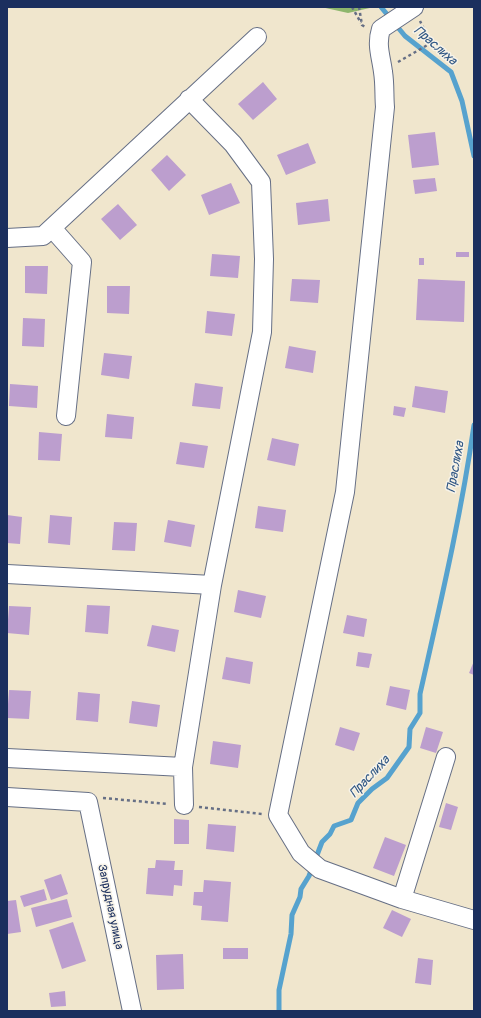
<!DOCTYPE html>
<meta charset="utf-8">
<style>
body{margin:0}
#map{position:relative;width:481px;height:1018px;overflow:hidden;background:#f0e6cd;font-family:Pangolin,sans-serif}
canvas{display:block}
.frame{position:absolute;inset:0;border:8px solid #1b2f5e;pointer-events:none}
</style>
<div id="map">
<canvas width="481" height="1018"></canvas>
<div class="frame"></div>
</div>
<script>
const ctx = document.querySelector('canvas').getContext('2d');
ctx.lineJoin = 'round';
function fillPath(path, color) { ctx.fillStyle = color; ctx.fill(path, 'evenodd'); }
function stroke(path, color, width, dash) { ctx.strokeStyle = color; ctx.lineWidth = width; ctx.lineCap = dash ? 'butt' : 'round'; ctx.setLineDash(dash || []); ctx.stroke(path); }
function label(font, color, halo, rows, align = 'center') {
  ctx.font = font + ' Pangolin,sans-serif'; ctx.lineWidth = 3; ctx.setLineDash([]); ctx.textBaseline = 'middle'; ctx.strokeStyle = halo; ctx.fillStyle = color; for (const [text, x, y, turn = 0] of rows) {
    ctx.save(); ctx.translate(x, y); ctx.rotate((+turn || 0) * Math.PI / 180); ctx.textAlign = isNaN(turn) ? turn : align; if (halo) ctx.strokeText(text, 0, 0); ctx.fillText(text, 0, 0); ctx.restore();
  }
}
const forest = new Path2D(`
 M 321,7 L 374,7 L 348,13 Z`);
const stream = new Path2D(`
 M 381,7 L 405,36 L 451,72 L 462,101 L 474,156
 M 279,1011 L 279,990 L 291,934 L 292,915 L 300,897 L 301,889 L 309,876 L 322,842 L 330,834 L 334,826 L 351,820 L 358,803 L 372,789 L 387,778 L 409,747 L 410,729 L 420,713 L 420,694 C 440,605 461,516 474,425`);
const building = new Path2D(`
 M 263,82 L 277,99 L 253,120 L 238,104 Z
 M 435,132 L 439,165 L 412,168 L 408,135 Z
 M 308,143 L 316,163 L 286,175 L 277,155 Z
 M 167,155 L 186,175 L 169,191 L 151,170 Z
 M 435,178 L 437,191 L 415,194 L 413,180 Z
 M 231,183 L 240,203 L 209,215 L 201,195 Z
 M 328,199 L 330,221 L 298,225 L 296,203 Z
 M 118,204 L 137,225 L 120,240 L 101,219 Z
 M 456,252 L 469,252 L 469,257 L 456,257 Z
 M 212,254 L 240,256 L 238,278 L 210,276 Z
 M 419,258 L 424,258 L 424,265 L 419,265 Z
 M 25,266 L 48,266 L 47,294 L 25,293 Z
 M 292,279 L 320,280 L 318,303 L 290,301 Z
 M 418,279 L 465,281 L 464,322 L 416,320 Z
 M 107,286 L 130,286 L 129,314 L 107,313 Z
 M 207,311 L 235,314 L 232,336 L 205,333 Z
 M 23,318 L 45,319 L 44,347 L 22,346 Z
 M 289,346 L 316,351 L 313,373 L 285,368 Z
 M 104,353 L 132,356 L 129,379 L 101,375 Z
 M 195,383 L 223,387 L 220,409 L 192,406 Z
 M 10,384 L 38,386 L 37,408 L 9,406 Z
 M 415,386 L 448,391 L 445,413 L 412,407 Z
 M 394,406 L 406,408 L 404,417 L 393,415 Z
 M 107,414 L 134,417 L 132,439 L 105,437 Z
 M 39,432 L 62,434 L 60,461 L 38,460 Z
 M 272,438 L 299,444 L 295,466 L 267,460 Z
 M 180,442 L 208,446 L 204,468 L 176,464 Z
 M 258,506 L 286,510 L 283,532 L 255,528 Z
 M 7,515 L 22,517 L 20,544 L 7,543 Z
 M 50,515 L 72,517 L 70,545 L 48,543 Z
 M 168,520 L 195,525 L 191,547 L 164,542 Z
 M 114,522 L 137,523 L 135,551 L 112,550 Z
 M 238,590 L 266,596 L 261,618 L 234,612 Z
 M 87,605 L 110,606 L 108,634 L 85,632 Z
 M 9,606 L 31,607 L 29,635 L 7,633 Z
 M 347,615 L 367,619 L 364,637 L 343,633 Z
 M 152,625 L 179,630 L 175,652 L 147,646 Z
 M 358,652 L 372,654 L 369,668 L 356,666 Z
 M 226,657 L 253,662 L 250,684 L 222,679 Z
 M 474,661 L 474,675 L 469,673 Z
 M 390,686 L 410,690 L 406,710 L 386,705 Z
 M 9,690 L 31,691 L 29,719 L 7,718 Z
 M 78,692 L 100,694 L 98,722 L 76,720 Z
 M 132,701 L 160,705 L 157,727 L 129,723 Z
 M 340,727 L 360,733 L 354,751 L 335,745 Z
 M 426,727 L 443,732 L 436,753 L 420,748 Z
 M 213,741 L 241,745 L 238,768 L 210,764 Z
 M 446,803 L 458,807 L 451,830 L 439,827 Z
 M 174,819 L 189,820 L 189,844 L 174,844 Z
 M 208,824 L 236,826 L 234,852 L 206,849 Z
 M 385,837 L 406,845 L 394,876 L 373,868 Z
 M 156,860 L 175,861 L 174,870 L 183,870 L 182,886 L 174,885 L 173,896 L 146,894 L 148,868 L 155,868 Z
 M 61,874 L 68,894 L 51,900 L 44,880 Z
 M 204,880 L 231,882 L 228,922 L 201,920 L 202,906 L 193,905 L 194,892 L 203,892 Z
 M 44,889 L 47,900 L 24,907 L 20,896 Z
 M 67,899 L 72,917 L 36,927 L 31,908 Z
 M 16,900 L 21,932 L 7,934 L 7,901 Z
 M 392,910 L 411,919 L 402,937 L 383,928 Z
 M 73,922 L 86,961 L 62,969 L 49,930 Z
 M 223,948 L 248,948 L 248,959 L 223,959 Z
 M 183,954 L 184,989 L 157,990 L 156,955 Z
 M 418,958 L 433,960 L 431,985 L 415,983 Z
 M 65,991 L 66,1006 L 51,1007 L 49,993 Z`);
const path = new Path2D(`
 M 352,7 L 361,23
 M 359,7 L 362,25 L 365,27
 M 398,62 L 431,43 L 420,21
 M 103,798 L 168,804
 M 199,807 L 262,814`);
const minor = new Path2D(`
 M 414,7 L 381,29 C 376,45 381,56 383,72 C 385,84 384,96 385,107 L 345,492 L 278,815 L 301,853 L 320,869 L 402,899 L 474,920
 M 52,228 L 82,262 L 66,416
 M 7,238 L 43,236 L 257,37
 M 7,574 L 212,585
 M 7,758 L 183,767
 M 7,797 L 88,802 L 132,1011
 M 184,805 L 183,767 L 212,585 L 262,332 L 264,259 L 261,182 L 233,144 L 189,99
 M 402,899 L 446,757`);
const streetNames = [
 ["Запрудная улица",110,907,78]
];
const waterNames = [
 ["Праслиха",435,46,41],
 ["Праслиха",456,467,-80],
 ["Праслиха",370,777,-47]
];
fillPath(forest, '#8db66c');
stroke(stream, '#56a2ce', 5);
fillPath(building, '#bc9ece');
stroke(minor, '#666f85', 20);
stroke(path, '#666f85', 2.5, [3, 3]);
stroke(minor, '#fff', 18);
label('12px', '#1b2f5e', '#f7f3e8', streetNames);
label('italic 13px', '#305785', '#f7f3e8', waterNames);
</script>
